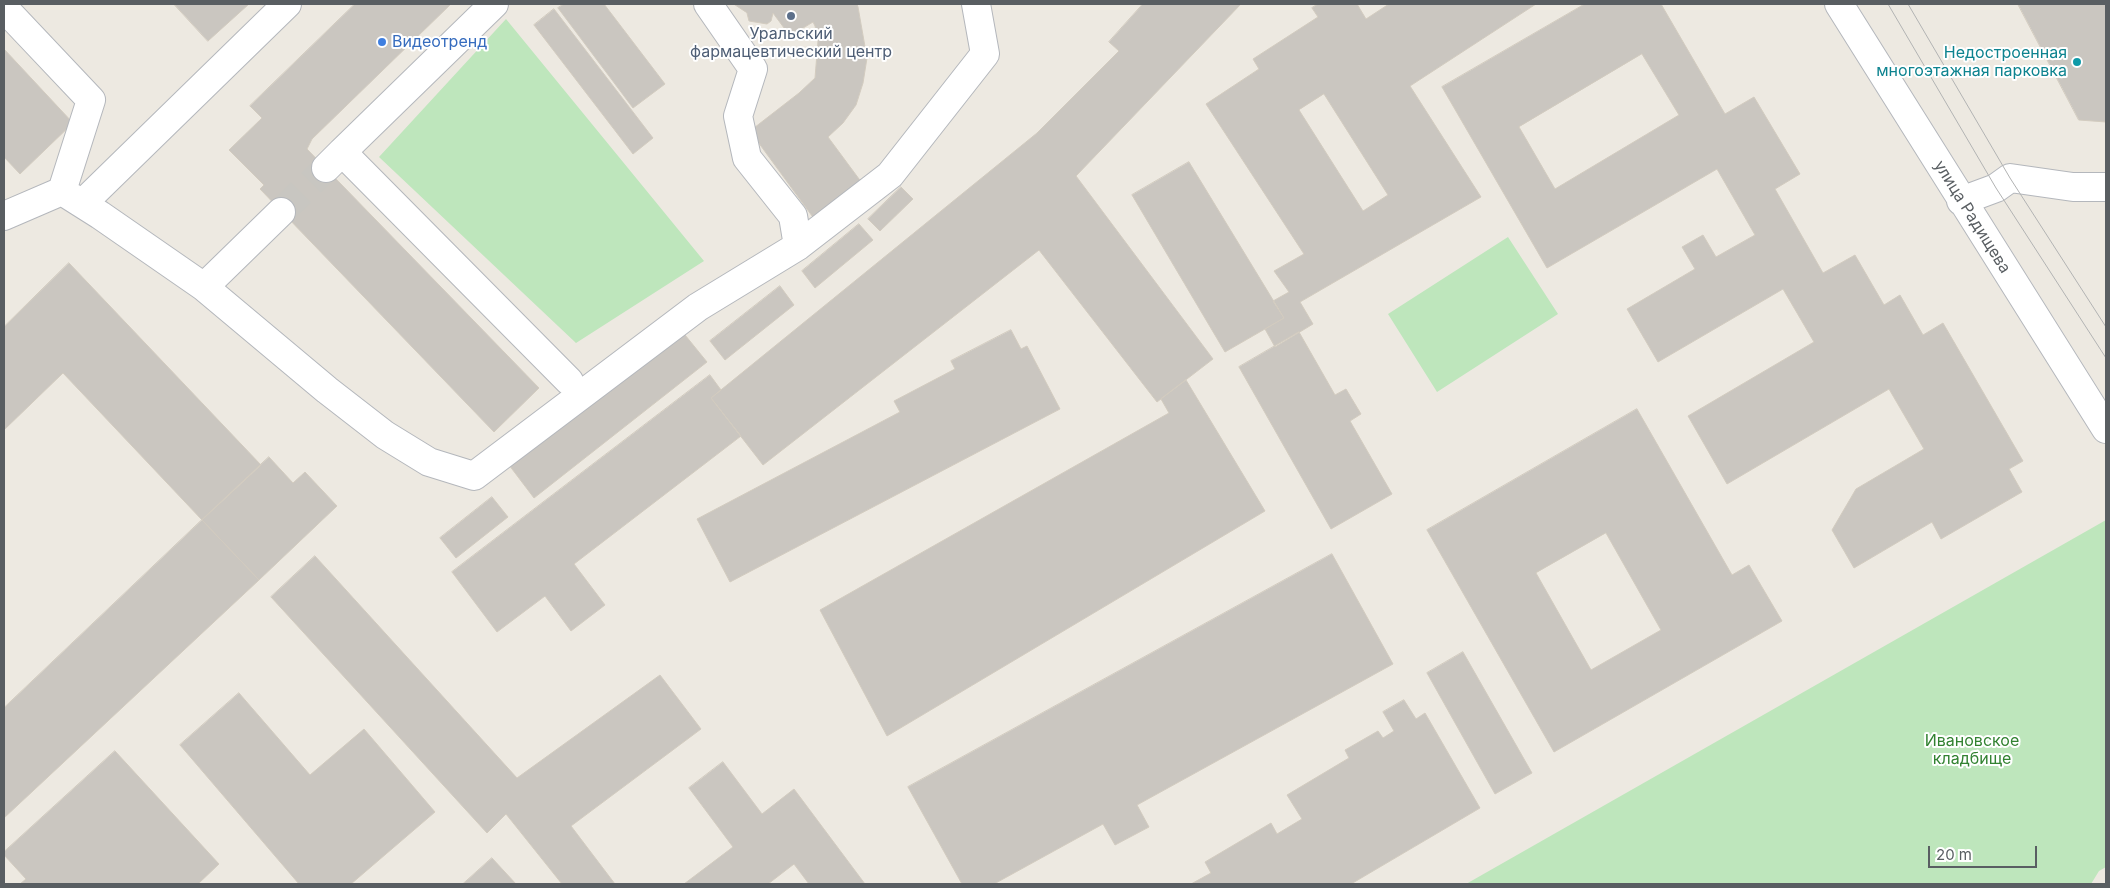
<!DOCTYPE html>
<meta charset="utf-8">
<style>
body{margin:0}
#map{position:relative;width:2110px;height:888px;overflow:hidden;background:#ede9e1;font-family:Inter,sans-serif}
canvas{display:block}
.frame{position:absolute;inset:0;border:5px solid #595e62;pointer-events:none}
.scale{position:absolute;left:1928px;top:846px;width:109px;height:22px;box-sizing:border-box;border:2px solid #595e62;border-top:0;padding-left:6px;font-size:15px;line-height:18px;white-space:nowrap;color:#595e62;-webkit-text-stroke:4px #fff;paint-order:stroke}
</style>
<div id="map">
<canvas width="2110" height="888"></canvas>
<div class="frame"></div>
<div class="scale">20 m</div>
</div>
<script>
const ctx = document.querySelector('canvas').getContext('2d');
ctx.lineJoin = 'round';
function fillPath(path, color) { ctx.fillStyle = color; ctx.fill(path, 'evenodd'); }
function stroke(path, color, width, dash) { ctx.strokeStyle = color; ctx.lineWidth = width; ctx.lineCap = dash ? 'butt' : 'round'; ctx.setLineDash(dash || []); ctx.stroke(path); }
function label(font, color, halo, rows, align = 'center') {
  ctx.font = font + ' Inter,sans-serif'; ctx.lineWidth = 4; ctx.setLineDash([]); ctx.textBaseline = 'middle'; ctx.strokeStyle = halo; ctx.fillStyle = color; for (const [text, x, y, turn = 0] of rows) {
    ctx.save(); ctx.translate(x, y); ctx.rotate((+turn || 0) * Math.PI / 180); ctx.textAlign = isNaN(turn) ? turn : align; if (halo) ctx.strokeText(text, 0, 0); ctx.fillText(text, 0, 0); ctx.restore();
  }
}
const green = new Path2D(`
 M 506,19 L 704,261 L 576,343 L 379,157 Z
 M 1508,237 L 1558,314 L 1437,392 L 1388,314 Z
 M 2106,520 L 2106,867 L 2099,871 L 2091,884 L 1466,884 Z`);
const building = new Path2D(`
 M 174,4 L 249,4 L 208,41 Z
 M 355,4 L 451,4 L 312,139 L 307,149 L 539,388 L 494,432 L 260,189 L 264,185 L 229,150 L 262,118 L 250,106 Z
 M 564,4 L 604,4 L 665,84 L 633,108 L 558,8 Z
 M 734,4 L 857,4 L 858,7 L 867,58 L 863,83 L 856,105 L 843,123 L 828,137 L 862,183 L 815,220 L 750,131 L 799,93 L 815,78 L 818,41 L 815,26 L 813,22 L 790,36 L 773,13 L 771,21 L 767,24 L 749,21 L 747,13 Z
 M 1143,4 L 1241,4 L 1076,176 L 1213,359 L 1157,402 L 1039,250 L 763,465 L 711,398 L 1037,133 L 1119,51 L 1109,42 Z
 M 1318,4 L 1357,4 L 1366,19 L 1389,4 L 1536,4 L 1410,86 L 1481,197 L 1300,302 L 1313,324 L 1275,347 L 1265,329 L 1284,318 L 1273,301 L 1289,292 L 1274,271 L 1304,254 L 1206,104 L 1259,69 L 1253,59 L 1318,17 L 1312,8 ZM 1324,94 L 1388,195 L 1363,211 L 1299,110 Z
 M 1585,4 L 1661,4 L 1725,114 L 1754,97 L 1800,174 L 1775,189 L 1823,273 L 1855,255 L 1884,305 L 1900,295 L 1923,335 L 1943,323 L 2023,461 L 2009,469 L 2022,492 L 1941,539 L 1932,522 L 1854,568 L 1832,530 L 1856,489 L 1924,449 L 1889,389 L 1727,484 L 1688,416 L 1814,342 L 1783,289 L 1658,362 L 1627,309 L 1695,269 L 1682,247 L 1703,235 L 1716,257 L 1755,235 L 1717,169 L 1547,268 L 1442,87 ZM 1642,54 L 1679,115 L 1555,189 L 1519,127 Z
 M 2018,4 L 2106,4 L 2106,122 L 2079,120 Z
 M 554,9 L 653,138 L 633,154 L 534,25 Z
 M 4,49 L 73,123 L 20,174 L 4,157 Z
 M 1189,162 L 1284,318 L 1225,352 L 1132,195 Z
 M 901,187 L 913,199 L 880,231 L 868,219 Z
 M 859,224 L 873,240 L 815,288 L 802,271 Z
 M 69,263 L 261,465 L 202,520 L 63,373 L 4,430 L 4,327 Z
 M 780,286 L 794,305 L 725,360 L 710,341 Z
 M 681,330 L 707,362 L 534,498 L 509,465 Z
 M 1011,330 L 1021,349 L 1027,346 L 1060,409 L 730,582 L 697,519 L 900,412 L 894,401 L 955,369 L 951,361 Z
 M 1299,332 L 1335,395 L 1346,389 L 1361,414 L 1350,421 L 1392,494 L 1331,529 L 1239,367 Z
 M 710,375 L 721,390 L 711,398 L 741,436 L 574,564 L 605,605 L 571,631 L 545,596 L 497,632 L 452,572 Z
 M 1186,380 L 1265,511 L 887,736 L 820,610 L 1169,413 L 1161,399 Z
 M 1637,409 L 1732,575 L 1749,565 L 1782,621 L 1554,752 L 1427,530 ZM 1606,533 L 1661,630 L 1591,670 L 1536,573 Z
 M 269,457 L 293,483 L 305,472 L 337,506 L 259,580 L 202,520 Z
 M 492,497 L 508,517 L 456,558 L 440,538 Z
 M 202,520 L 259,580 L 4,818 L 4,708 Z
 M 1332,554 L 1393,664 L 1137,805 L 1149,827 L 1115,845 L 1103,824 L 994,884 L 962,884 L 908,787 Z
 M 315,556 L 517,778 L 660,675 L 701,729 L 571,826 L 615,884 L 562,884 L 506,814 L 487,833 L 271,597 Z
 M 1463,652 L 1532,773 L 1495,794 L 1427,673 Z
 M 239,693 L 310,775 L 364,729 L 435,812 L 351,884 L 299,884 L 180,745 Z
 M 1404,700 L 1416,719 L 1425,713 L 1480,808 L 1351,884 L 1191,884 L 1211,873 L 1205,862 L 1271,823 L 1277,834 L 1302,819 L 1287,795 L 1349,758 L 1345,750 L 1378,731 L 1383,738 L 1394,731 L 1383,712 Z
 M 115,751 L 219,864 L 198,884 L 20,884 L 26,879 L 4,855 L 4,852 Z
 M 723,762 L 762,814 L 794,789 L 865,884 L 809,884 L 794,864 L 768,884 L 684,884 L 733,847 L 689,788 Z
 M 492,858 L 516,884 L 463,884 Z`);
const minorTunnel = new Path2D(`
 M 281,212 L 326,168`);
const minor = new Path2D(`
 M 708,4 L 753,69 L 738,116 L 747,158 L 793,216 L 798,246
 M 1839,4 L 2106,429
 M 4,8 L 91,100 L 62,191
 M 342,152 L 494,4
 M 326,168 L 342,152 L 569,381
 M 1961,201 L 1996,188 L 2010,178 L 2073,187 L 2106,187
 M 83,203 L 287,4
 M 4,216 L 62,191 L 100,215 L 204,287 L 327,390 L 385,435 L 429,462 L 474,476 L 698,307 L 798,246 L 890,175 L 985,54 L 976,4
 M 204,287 L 281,212`);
const tram = new Path2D(`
 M 1888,4 L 1996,188 L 2106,358
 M 1908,4 L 2010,178 L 2106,327`);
const markers = [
 [791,16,5,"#5c6f8a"],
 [382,42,5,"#3f7fe0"],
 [2077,62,5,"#0f9aa8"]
];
const serviceNames = [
 ["Уральский",791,34],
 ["фармацевтический центр",791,52]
];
const shopNames = [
 ["Видеотренд",392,42]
];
const cultureNames = [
 ["Недостроенная",2067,53],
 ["многоэтажная парковка",2067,71]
];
const streetNames = [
 ["улица Радищева",1972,217,58]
];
const parkNames = [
 ["Ивановское",1972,741],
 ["кладбище",1972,759]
];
fillPath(green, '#bee6bc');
fillPath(building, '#cac6c0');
stroke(building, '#d2cbbf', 1);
stroke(minorTunnel, '#c8c6c1', 28, [28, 14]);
stroke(minor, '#b4b7bc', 30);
stroke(minor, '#fff', 28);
stroke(tram, '#b2b3b3', 1);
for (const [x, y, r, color] of markers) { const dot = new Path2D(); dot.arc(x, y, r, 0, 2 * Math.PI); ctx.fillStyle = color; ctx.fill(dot); stroke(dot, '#fff', 2); }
label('16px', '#4e5e75', '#fff', serviceNames);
label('16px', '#366cbe', '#fff', shopNames, 'left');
label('16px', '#0d838f', '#fff', cultureNames, 'right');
label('16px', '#595e62', '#fff', streetNames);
label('16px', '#328231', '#fff', parkNames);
</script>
